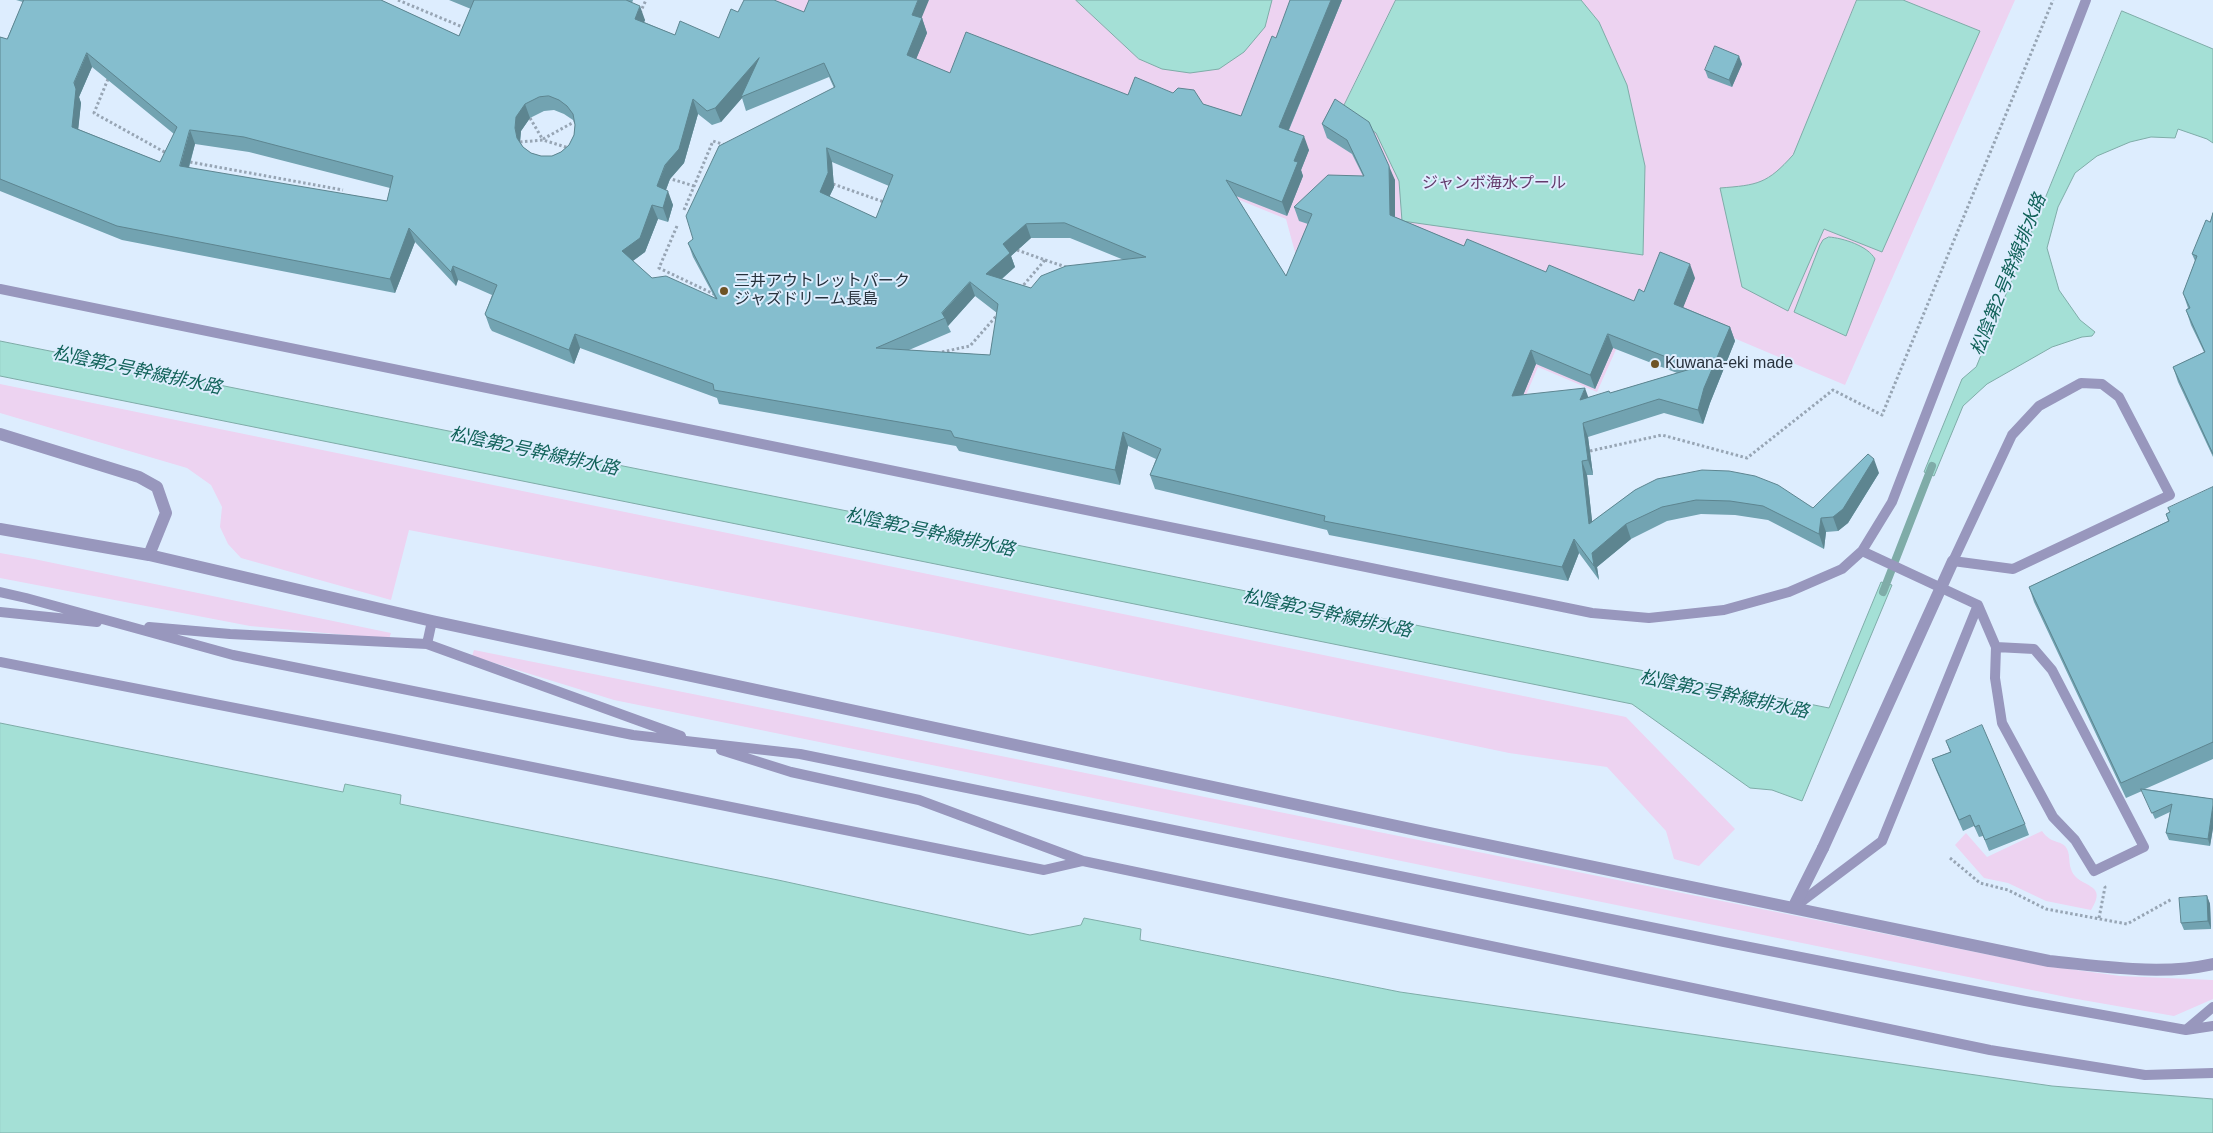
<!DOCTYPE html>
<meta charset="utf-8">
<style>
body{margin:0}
canvas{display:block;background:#ddedfe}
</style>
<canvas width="2213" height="1133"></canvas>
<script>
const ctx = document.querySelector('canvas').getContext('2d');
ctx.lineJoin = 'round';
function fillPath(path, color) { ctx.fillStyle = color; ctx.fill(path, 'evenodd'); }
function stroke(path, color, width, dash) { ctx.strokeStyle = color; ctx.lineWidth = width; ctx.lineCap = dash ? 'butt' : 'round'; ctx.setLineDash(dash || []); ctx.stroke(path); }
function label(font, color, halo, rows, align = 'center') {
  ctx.font = font + ' Arial,"Noto Sans JP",sans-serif'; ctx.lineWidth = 4; ctx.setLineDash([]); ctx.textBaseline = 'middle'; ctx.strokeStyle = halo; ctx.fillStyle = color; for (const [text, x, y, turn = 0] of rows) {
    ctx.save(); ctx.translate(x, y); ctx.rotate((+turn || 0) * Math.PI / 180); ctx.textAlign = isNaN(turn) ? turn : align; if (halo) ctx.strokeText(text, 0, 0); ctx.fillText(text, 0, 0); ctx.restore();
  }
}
const green = new Path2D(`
 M 750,0 L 2015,0 L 1845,385 L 1639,298 L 1597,392 L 1538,367 L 1523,402 L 1299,267 L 1286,219 Z
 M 0,384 L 1626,717 L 1735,829 L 1699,866 L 1674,859 L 1666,831 L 1607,767 L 1509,753 L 943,634 L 409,530 L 391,600 L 241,558 L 228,544 L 220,527 L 222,507 L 211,485 L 187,468 L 0,413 Z
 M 0,553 L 34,559 L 391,633 L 389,639 L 250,626 L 0,578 Z
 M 474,650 L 2040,965 L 2120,976 L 2213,980 L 2213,999 L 2174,1016 L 2071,998 L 614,700 L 472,656 Z
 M 2042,831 C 2044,834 2047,837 2050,839 C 2055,842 2061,842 2065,846 C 2071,853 2068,861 2071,869 C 2077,889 2110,881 2091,910 L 2046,901 L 2008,883 L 1984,878 L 1955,845 L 1966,833 L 1987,857 Z`);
const water = new Path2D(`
 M 1076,0 L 1272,0 L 1265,27 L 1244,52 L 1219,69 L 1190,73 L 1162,69 L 1139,59 Z
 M 1396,0 L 1581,0 L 1599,22 L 1627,85 L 1645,166 L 1643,255 L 1402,221 L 1399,181 L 1376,133 L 1342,110 Z
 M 1857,0 L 1903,0 L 1980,31 L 1882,252 L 1824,229 L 1788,311 L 1742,287 L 1720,188 C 1758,185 1767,184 1793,155 Z
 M 2122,11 L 2213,49 L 2213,143 L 2207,139 L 2178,129 L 2175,138 L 2151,137 L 2130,142 L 2097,156 L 2075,173 L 2058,207 L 2047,248 L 2059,290 L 2080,320 L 2095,332 L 2092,336 L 2082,337 L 2052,347 L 1987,384 L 1963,406 L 1934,476 L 1924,472 L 1962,379 L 1976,367 Z
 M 1829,237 C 1843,238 1868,246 1875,259 L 1846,336 L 1794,312 L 1820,245 L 1823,240 Z
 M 0,341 L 1829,708 L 1881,582 L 1892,585 L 1802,801 L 1772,790 L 1750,788 L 1632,704 L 0,376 Z
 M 0,723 L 343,792 L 345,784 L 401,795 L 400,804 L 778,880 L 1030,935 L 1081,925 L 1084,918 L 1141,929 L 1140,940 L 1400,992 L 2052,1086 L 2213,1099 L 2213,1133 L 0,1133 Z`);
const stream = new Path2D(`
 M 1883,592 L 1932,466`);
const path = new Path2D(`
 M 398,0 L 465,28
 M 640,13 L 646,0
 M 108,79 L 94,113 L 168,154
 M 530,118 L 543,140
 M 543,139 L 574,122
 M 520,142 L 543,140 L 569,148
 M 190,162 L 343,190
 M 668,178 L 694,186
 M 833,184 L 884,202
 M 684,210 L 713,141 L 725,145
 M 677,226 L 659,268 L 716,295
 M 1017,250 L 1045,260 L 1021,288
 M 1045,260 L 1069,268
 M 942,352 L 970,346 L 998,314
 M 1590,451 L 1662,435 L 1747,458 L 1833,390 L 1882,415 L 2053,0
 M 1950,858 L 1980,883 L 2008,890 L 2046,909 L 2127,924 L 2172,899
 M 2099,918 L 2105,887 L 2103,885`);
const service = new Path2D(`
 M 0,289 L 1592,613 L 1649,618 L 1724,610 L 1789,592 L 1842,569 L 1862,551 L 1892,502 L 2086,0
 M 2081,383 L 2102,384 L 2119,397 L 2170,495 L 2013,569 L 1953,561 L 2012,435 L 2039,406 Z
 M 0,592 L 26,598 L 233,655 L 633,735 L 800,754 L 1724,942 L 2025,1001 L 2186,1030 L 2213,1026
 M 1978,605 L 1996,647 L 2034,649 L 2052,670 L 2144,847 L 2094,871 L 2075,840 L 2053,817 L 2002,723 L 1995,678 L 1996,647
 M 0,612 L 97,622
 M 432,621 L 427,644 L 681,736
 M 149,627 L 230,634 L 427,644
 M 0,662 L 388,738 L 1044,870 L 1083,861 L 1990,1050 L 2145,1075 L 2213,1073
 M 721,750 L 791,772 L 919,800 L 1083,861
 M 1793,908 L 1882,841 L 1978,605 L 1862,551
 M 2187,1029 L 2213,1007`);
const tertiary = new Path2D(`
 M 0,434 L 139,477 L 157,487 L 166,513 L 149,555
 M 0,529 L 149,555 L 432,621 L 1430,833 L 2049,961 C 2102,966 2160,976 2213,964
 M 1793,908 L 1823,848`);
const tertiaryBridge = new Path2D(`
 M 1823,848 L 1953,561`);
const wall = new Path2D(`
 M 16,0 L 381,0 L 459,36 L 471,9 L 449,0 L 633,0 L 632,3 L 645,20 L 644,22 L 675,35 L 719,38 L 738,12 L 804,12 L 922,18 L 927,33 L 916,59 L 950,73 L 1203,104 L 1241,116 L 1276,38 L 1342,0 L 1289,130 L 1309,150 L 1301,170 L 1303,176 L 1287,216 L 1236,196 L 1286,276 L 1308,224 L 1299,221 L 1294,207 L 1363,176 L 1352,154 L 1327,138 L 1322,124 L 1335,99 L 1395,180 L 1395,217 L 1464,246 L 1634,301 L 1644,292 L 1695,278 L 1683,307 L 1730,327 L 1735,341 L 1710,403 L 1703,424 L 1664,413 L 1588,437 L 1593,475 L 1587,475 L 1592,522 L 1635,490 L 1813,508 L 1879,473 L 1848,523 L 1838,531 L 1826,532 L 1824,549 L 1768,520 L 1735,515 L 1701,514 L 1667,521 L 1631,539 L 1597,567 L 1599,580 L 1579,553 L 1568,581 L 1329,535 L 1327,530 L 1155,489 L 1150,475 L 1156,459 L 1128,446 L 1120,485 L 959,451 L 956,446 L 719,404 L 717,398 L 580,348 L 574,364 L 492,331 L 490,328 L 485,314 L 492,295 L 458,280 L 456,286 L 415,242 L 395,293 L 122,240 L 0,191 L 0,37 L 7,39 L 23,2 ZM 92,67 L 174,134 L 160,162 L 78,129 L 81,103 L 79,97 ZM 829,77 L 834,88 L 693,239 L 688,243 L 693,257 L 715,298 L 652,278 L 633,261 L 645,252 L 658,219 L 668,222 L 673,205 L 666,190 L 670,179 L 684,163 L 698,114 L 712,125 L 721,122 L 742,98 L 746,111 ZM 554,110 L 564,114 L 573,120 L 575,124 L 574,135 L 569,145 L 561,152 L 552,156 L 541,156 L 531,153 L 523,147 L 520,142 L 521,131 L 530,118 L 544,111 ZM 195,144 L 249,152 L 390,188 L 387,201 L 189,168 ZM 832,162 L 889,186 L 876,218 L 829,197 L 834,187 ZM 1031,238 L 1070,238 L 1124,260 L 1031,288 L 1002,279 L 1015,267 L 1011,256 ZM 975,296 L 997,313 L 990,355 L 909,350 L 951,332 L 948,326 ZM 1613,348 L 1677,373 L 1610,393 L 1588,398 L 1523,395 L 1536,364 L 1595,389 Z
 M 1742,64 L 1732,87 L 1708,78 L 1705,70 Z
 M 2213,213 L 2213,457 L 2178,382 L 2173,367 L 2204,352 L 2191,325 L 2186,310 L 2188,308 L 2183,293 L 2195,261 L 2192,254 L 2210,222 Z
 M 2213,487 L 2213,759 L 2145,789 L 2213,799 L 2213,828 L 2210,846 L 2169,840 L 2166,833 L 2170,812 L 2155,819 L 2142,791 L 2126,798 L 2034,602 L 2029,587 L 2168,521 L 2166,514 Z
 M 1946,741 L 2025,824 L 2029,835 L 1989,851 L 1983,836 L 1979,837 L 1974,826 L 1963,831 L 1936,770 L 1932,759 L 1950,752 Z
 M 2207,896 L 2210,904 L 2211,929 L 2184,930 L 2181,923 Z`);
const shadedWall = new Path2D(`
 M 918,0 L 929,0 L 917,29 L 912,15 Z
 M 1331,0 L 1342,0 L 1284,141 L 1279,127 Z
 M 640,6 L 645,20 L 640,33 L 635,19 Z
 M 922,18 L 927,33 L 912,69 L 907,55 Z
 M 87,53 L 92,67 L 79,97 L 81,103 L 77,141 L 72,127 L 74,83 Z
 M 1739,56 L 1742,64 L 1732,87 L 1729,80 Z
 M 759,58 L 742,98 L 721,122 L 715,108 Z
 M 693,99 L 698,114 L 684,163 L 670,179 L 662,200 L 657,186 Z
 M 525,104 L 530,118 L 521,131 L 520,142 L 517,138 L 515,128 L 516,117 Z
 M 190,130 L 195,144 L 185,180 L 180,166 Z
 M 1304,136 L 1309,150 L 1301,170 L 1303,176 L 1287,216 L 1282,202 L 1294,161 Z
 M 827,148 L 832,162 L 834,187 L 825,206 L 820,192 Z
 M 1389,166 L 1395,180 L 1395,229 L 1390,215 Z
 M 668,191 L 673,205 L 668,222 L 663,208 Z
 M 652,205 L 658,219 L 645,252 L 627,265 L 622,251 Z
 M 1026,224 L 1031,238 L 1011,256 L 1015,267 L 991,288 L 986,274 L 1003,244 Z
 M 409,228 L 415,242 L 395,293 L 390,279 Z
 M 1690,264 L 1695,278 L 1679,318 L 1674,304 Z
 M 453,266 L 458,280 L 456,286 L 451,272 Z
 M 970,282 L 975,296 L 948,326 L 945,318 L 942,313 Z
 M 1730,327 L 1735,341 L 1710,403 L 1703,424 L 1698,410 L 1704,388 Z
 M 575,334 L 580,348 L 574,364 L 569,350 Z
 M 1608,334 L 1613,348 L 1595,389 L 1590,375 Z
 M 1531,350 L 1536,364 L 1517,410 L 1512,396 Z
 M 1585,388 L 1590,402 L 1580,400 Z
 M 1583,423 L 1588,437 L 1593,475 L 1588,460 Z
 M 1123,432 L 1128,446 L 1120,485 L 1115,470 Z
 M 1874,459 L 1879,473 L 1848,523 L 1838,531 L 1833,517 Z
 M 1582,461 L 1587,475 L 1594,538 L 1589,524 Z
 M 1821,518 L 1826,532 L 1824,549 L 1819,534 Z
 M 1626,524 L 1631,539 L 1597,567 L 1599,580 L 1594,566 L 1592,553 Z
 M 1574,539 L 1579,553 L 1568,581 L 1562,567 Z
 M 2213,805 L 2213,828 L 2210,846 L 2208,839 Z
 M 2207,896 L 2210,904 L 2211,929 L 2208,921 Z`);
const building = new Path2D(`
 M 24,0 L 381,0 L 459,36 L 474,0 L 626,0 L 640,6 L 635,19 L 675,35 L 680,21 L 719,38 L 731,9 L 738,12 L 744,0 L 774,0 L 804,12 L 809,0 L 918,0 L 912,15 L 922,18 L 907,55 L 950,73 L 966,32 L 1128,95 L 1135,77 L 1173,93 L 1178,88 L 1194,90 L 1203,104 L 1241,116 L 1272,36 L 1276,38 L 1290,0 L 1331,0 L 1279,127 L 1304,136 L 1294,161 L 1298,162 L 1282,202 L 1226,180 L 1286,276 L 1312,214 L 1294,207 L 1328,175 L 1364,176 L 1347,140 L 1322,124 L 1335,99 L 1369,122 L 1389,166 L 1390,215 L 1464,246 L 1467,239 L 1546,272 L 1549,265 L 1634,301 L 1639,289 L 1644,292 L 1660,252 L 1690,264 L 1674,304 L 1730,327 L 1704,388 L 1698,410 L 1659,399 L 1583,423 L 1588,460 L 1582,461 L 1589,524 L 1635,490 L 1657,479 L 1702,470 L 1729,471 L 1755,476 L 1778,485 L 1813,508 L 1868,454 L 1874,459 L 1843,509 L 1833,517 L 1821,518 L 1819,534 L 1763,506 L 1730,501 L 1696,500 L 1662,507 L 1626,524 L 1592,553 L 1594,566 L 1574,539 L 1562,567 L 1324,521 L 1325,516 L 1150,475 L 1161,449 L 1123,432 L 1115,470 L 954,437 L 951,431 L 714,390 L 713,384 L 575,334 L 569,350 L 487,317 L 485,314 L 497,285 L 453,266 L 451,272 L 409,228 L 390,279 L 117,226 L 0,179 L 0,37 L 7,39 ZM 87,53 L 177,127 L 160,162 L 72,127 L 76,89 L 74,83 ZM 759,58 L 741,97 L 824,63 L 835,87 L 719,146 L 686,216 L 693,239 L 688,243 L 717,299 L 666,276 L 652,278 L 622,251 L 640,238 L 652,205 L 663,208 L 668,191 L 657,186 L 665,165 L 679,149 L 693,99 L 707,111 L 715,108 ZM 549,96 L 559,100 L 567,106 L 573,114 L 575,125 L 574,135 L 569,145 L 561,152 L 552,156 L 541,156 L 531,153 L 523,147 L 517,138 L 515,128 L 516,117 L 525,104 L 539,97 ZM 190,130 L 244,137 L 393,176 L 387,201 L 180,166 ZM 827,148 L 893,175 L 876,218 L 820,192 L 828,173 ZM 1065,223 L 1146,257 L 1066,266 L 1041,276 L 1031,288 L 986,274 L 1010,253 L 1003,244 L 1026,224 ZM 970,282 L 998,304 L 990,355 L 876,348 L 945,318 L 942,313 ZM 1608,334 L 1694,368 L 1610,393 L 1609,391 L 1580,400 L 1585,388 L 1512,396 L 1531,350 L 1590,375 Z
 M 1715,46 L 1739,56 L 1729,80 L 1705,70 Z
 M 2213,213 L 2213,454 L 2173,367 L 2205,352 L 2186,310 L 2190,308 L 2183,293 L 2197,256 L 2192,254 L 2206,220 L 2210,222 Z
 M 2213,487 L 2213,743 L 2213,742 L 2121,783 L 2029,587 L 2169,521 L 2166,514 L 2170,512 L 2168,508 Z
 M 1982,725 L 2025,824 L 1985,840 L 1979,825 L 1975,827 L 1970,815 L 1959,820 L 1932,759 L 1951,752 L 1946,741 Z
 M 2141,789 L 2213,799 L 2213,805 L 2208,839 L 2166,833 L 2172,804 L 2152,813 Z
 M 2207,896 L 2208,921 L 2181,923 L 2179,898 Z`);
const markers = [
 [724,291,5,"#6e5325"],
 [1655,364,5,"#6e5325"]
];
const parkNames = [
 ["ジャンボ海水プール",1494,184]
];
const poiNames = [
 ["三井アウトレットパーク",734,282],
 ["ジャズドリーム長島",734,300],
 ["Kuwana-eki made",1665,364]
];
const waterNames = [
 ["松陰第2号幹線排水路",2009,275,-68],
 ["松陰第2号幹線排水路",137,371,12],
 ["松陰第2号幹線排水路",534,452,12],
 ["松陰第2号幹線排水路",930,533,12],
 ["松陰第2号幹線排水路",1327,614,12],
 ["松陰第2号幹線排水路",1724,695,12]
];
fillPath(green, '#edd3f1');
fillPath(water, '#a4e0d6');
stroke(water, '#7faca8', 1);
stroke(stream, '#7faca8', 8);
stroke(path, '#97a5b4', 3, [2.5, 2.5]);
stroke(service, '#9897bd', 10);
stroke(tertiary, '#9897bd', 12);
stroke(tertiaryBridge, '#9897bd', 12);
fillPath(wall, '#72a3b1');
fillPath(shadedWall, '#5d8590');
fillPath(building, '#85bece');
stroke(building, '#5d8590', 1);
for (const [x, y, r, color] of markers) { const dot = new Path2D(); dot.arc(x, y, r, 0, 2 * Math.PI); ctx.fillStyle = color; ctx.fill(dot); stroke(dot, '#ddedfe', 2); }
label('16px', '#643a6b', '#ddedfe', parkNames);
label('16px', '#28323d', '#ddedfe', poiNames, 'left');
label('italic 18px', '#116259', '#ddedfe', waterNames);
</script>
